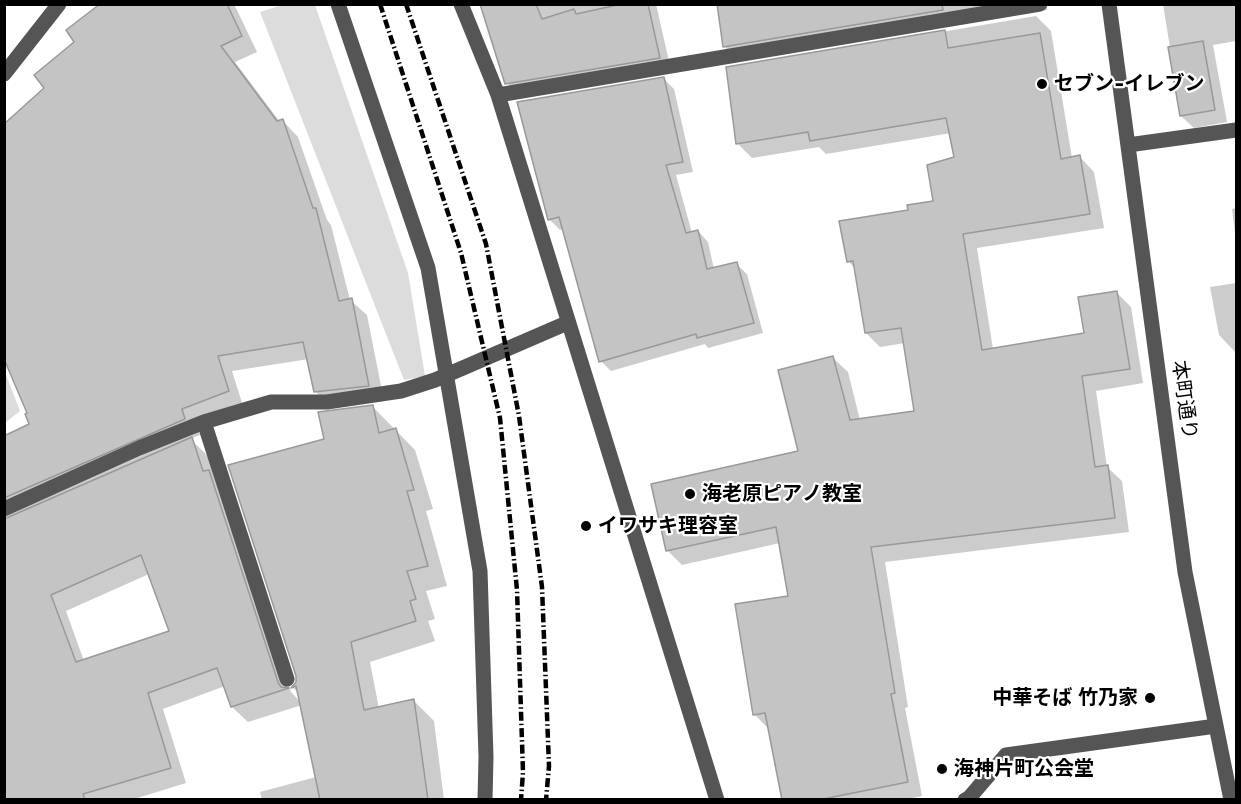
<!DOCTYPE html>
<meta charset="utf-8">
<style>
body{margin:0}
#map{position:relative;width:1241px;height:804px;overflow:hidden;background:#fff;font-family:"Work Sans",sans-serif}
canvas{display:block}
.frame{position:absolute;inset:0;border:6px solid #000;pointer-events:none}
</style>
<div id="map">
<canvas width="1241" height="804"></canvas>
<div class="frame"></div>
</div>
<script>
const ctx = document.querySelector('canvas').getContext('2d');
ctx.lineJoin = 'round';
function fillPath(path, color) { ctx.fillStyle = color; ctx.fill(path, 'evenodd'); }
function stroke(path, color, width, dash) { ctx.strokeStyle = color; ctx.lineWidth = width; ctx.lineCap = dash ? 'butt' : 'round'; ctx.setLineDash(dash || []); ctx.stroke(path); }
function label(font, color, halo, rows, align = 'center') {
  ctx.font = font + ' "Work Sans","Noto Sans JP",sans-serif'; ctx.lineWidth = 4.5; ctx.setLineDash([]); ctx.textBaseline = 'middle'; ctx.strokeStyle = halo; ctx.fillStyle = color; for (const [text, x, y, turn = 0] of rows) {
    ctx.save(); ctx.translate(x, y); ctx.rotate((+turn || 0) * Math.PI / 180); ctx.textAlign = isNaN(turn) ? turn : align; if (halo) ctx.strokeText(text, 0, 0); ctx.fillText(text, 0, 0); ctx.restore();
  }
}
const green = new Path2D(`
 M 282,5 L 315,5 L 408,273 L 425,376 L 404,380 L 260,12 Z
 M 5,372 L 20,411 L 5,423 L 4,423 Z`);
const shadow = new Path2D(`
 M 193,4 L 233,4 L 236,8 L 257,52 L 235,62 L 280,122 L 283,121 L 298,137 L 327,220 L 331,225 L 350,300 L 367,315 L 384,401 L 331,407 L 316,392 L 309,359 L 232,371 L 243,406 L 196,425 L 200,435 L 190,439 L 207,455 L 224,487 L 291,692 L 301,703 L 300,694 L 293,688 L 298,682 L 326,440 L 373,407 L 415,450 L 433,509 L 426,511 L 447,586 L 426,591 L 435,619 L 428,621 L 435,641 L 370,662 L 379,709 L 414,701 L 434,721 L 444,800 L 262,800 L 260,792 L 316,777 L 302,705 L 248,722 L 232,707 L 225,686 L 163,709 L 186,783 L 131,800 L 4,800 L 4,437 L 31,425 L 29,414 ZM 149,574 L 171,632 L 84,661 L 66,611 Z
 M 481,4 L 656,4 L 671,70 L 519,95 L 507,83 Z
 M 719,4 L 1047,4 L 1047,10 L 740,61 L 725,47 Z
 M 1163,4 L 1236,4 L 1236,41 L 1213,45 L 1227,122 L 1194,128 L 1181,116 Z
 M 1036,16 L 1051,31 L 1072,158 L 1080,157 L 1094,172 L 1104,228 L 977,248 L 993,349 L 1086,334 L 1116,292 L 1131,307 L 1143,383 L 1096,391 L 1107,467 L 1122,481 L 1129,532 L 885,562 L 908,707 L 905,708 L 922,796 L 903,800 L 784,800 L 769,729 L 754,714 L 789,597 L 780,543 L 682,565 L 668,551 L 800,452 L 833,358 L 848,372 L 860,420 L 916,413 L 905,343 L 880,347 L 866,333 L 855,268 L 848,261 L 910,212 L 934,202 L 956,158 L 951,133 L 826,154 L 819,147 L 752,158 L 738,144 L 728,68 Z
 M 664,79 L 674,89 L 693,172 L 676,175 L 692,233 L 698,231 L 708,242 L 714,269 L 736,264 L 747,274 L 763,333 L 708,348 L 705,344 L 611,371 L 601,361 L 564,228 L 560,230 L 549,219 Z
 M 1236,208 L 1236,241 L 1232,209 Z
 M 1236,283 L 1236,353 L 1219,335 L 1210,287 Z`);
const building = new Path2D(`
 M 100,4 L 227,4 L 242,36 L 221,46 L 277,121 L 283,119 L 313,208 L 316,208 L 339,301 L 352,298 L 369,386 L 314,392 L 303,342 L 218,356 L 229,391 L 182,409 L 185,419 L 4,498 L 4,436 L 29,424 L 25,414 L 27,413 L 4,359 L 4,124 L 44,88 L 34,75 L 74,42 L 66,30 Z
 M 480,4 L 536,4 L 542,19 L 574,9 L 576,14 L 622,4 L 648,4 L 660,58 L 505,84 Z
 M 717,4 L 942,4 L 943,10 L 723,47 Z
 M 945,30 L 948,48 L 1040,33 L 1061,159 L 1080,155 L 1090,214 L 963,234 L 982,350 L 1084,333 L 1078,297 L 1117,291 L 1130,369 L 1082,376 L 1095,467 L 1108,465 L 1115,518 L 871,547 L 895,693 L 891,694 L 908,782 L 818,800 L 782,800 L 765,713 L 753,715 L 735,604 L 788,596 L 776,527 L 666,551 L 651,484 L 798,451 L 778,370 L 833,356 L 850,420 L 914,411 L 901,328 L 865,333 L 853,261 L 847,262 L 839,221 L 908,210 L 907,205 L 933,201 L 927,165 L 954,157 L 946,118 L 810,141 L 808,132 L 736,144 L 726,67 Z
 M 1203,41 L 1215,110 L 1180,116 L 1168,47 Z
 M 664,77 L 683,162 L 666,165 L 686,233 L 698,230 L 707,269 L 737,262 L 754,323 L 697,338 L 696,334 L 599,362 L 559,217 L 548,220 L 517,102 Z
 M 373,405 L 379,433 L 396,428 L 414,490 L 407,491 L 428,566 L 407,571 L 416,599 L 410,601 L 416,621 L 351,642 L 364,710 L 414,699 L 428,800 L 320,800 L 296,686 L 291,688 L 296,682 L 296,676 L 228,465 L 324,439 L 318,412 Z
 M 192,437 L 203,471 L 209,470 L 278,682 L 281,687 L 289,688 L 231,707 L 217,668 L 148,693 L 171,768 L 83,794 L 85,800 L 4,800 L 4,519 ZM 141,555 L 169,631 L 76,662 L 51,595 Z`);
const minor = new Path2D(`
 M 338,4 L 428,268 L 480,571 L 486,757 L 485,800
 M 461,4 L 498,95 L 717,800
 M 1109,4 L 1185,572 L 1231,800
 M 4,74 L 59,4
 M 498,95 L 1040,4
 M 1128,145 L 1236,130
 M 204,422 L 287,679
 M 4,509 L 139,448 L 204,422 L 271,402 L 327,402 L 401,391 L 435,380 L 567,323
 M 965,800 L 969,798 L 1006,755 L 1216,726`);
const rail = new Path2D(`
 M 380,4 L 461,253 L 500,418 L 517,590 L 523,772 L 521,800
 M 406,4 L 486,244 L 519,416 L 542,587 L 549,766 L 546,800`);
const markers = [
 [1042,84,6,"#000"],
 [690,494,6,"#000"],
 [586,526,6,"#000"],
 [1150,698,6,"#000"],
 [942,769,6,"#000"]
];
const poiNames = [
 ["セブン-イレブン",1054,84],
 ["海老原ピアノ教室",702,494],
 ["イワサキ理容室",598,526],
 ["中華そば 竹乃家",1138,698,"right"],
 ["海神片町公会堂",954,769]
];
const streetNames = [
 ["本町通り",1184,400,82]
];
fillPath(green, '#dcdcdc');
fillPath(shadow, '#0003');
fillPath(building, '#c4c4c4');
stroke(building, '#999', 1.5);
stroke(minor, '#555', 15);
stroke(rail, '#000', 4.5, [9, 3, 1.5, 3]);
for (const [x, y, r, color] of markers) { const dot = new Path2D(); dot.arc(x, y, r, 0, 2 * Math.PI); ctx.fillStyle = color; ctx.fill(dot); stroke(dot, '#fff', 2); }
label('bold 20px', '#000', '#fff', poiNames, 'left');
label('20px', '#000', '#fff', streetNames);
</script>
